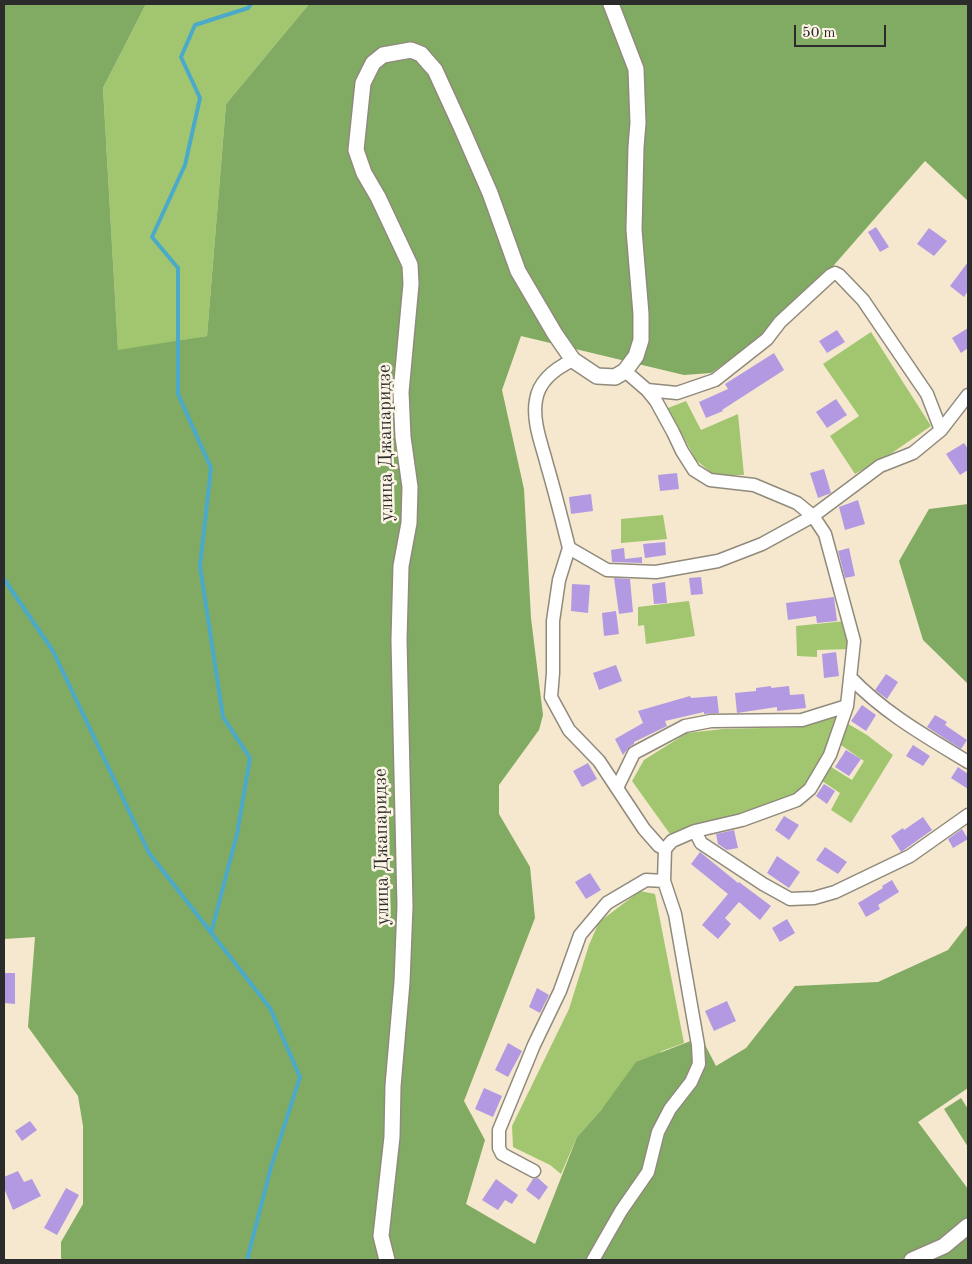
<!DOCTYPE html>
<meta charset="utf-8">
<style>
body{margin:0}
#map{position:relative;width:972px;height:1264px;overflow:hidden;background:#f5e8ce;font-family:"Old Standard TT",serif}
canvas{display:block}
.frame{position:absolute;inset:0;border:5px solid #2b2b2b;pointer-events:none}
.scale{position:absolute;left:794px;top:25px;width:92px;height:22px;box-sizing:border-box;border:2px solid #2b2b2b;border-top:0;padding-left:6px;font-size:15px;line-height:18px;white-space:nowrap;color:#2b2b2b;-webkit-text-stroke:4px #fcf5e5;paint-order:stroke}
</style>
<div id="map">
<canvas width="972" height="1264"></canvas>
<div class="frame"></div>
<div class="scale">50 m</div>
</div>
<script>
const ctx = document.querySelector('canvas').getContext('2d');
ctx.lineJoin = 'round';
function fillPath(path, color) { ctx.fillStyle = color; ctx.fill(path, 'evenodd'); }
function stroke(path, color, width, dash) { ctx.strokeStyle = color; ctx.lineWidth = width; ctx.lineCap = dash ? 'butt' : 'round'; ctx.setLineDash(dash || []); ctx.stroke(path); }
function label(font, color, halo, rows, align = 'center') {
  ctx.font = font + ' "Old Standard TT",serif'; ctx.lineWidth = 5; ctx.setLineDash([]); ctx.textBaseline = 'middle'; ctx.strokeStyle = halo; ctx.fillStyle = color; for (const [text, x, y, turn = 0] of rows) {
    ctx.save(); ctx.translate(x, y); ctx.rotate((+turn || 0) * Math.PI / 180); ctx.textAlign = isNaN(turn) ? turn : align; if (halo) ctx.strokeText(text, 0, 0); ctx.fillText(text, 0, 0); ctx.restore();
  }
}
const green = new Path2D(`
 M 146,4 L 309,4 L 226,104 L 207,336 L 118,351 L 103,88 Z
 M 871,332 L 931,426 L 889,455 L 855,474 L 830,436 L 859,416 L 823,364 Z
 M 686,401 L 701,430 L 738,414 L 744,475 L 714,475 L 696,460 L 668,408 Z
 M 663,515 L 667,539 L 621,543 L 621,519 Z
 M 689,601 L 695,636 L 646,644 L 644,625 L 638,626 L 638,607 Z
 M 846,621 L 850,649 L 817,650 L 817,657 L 797,656 L 796,626 Z
 M 838,716 L 823,755 L 803,790 L 788,797 L 741,815 L 670,834 L 632,781 L 644,760 L 687,733 L 723,729 L 803,727 Z
 M 845,722 L 867,735 L 893,755 L 851,823 L 831,810 L 840,793 L 819,779 L 828,765 L 852,780 L 864,761 L 838,743 Z
 M 640,891 L 655,894 L 684,1043 L 662,1051 L 602,1109 L 577,1137 L 561,1174 L 550,1165 L 513,1147 L 512,1126 L 569,1009 L 589,945 L 599,922 Z`);
const forest = new Path2D(`
 M 4,4 L 146,4 L 103,88 L 118,350 L 207,336 L 226,104 L 309,4 L 968,4 L 968,201 L 925,161 L 786,320 L 711,373 L 684,375 L 521,336 L 502,390 L 524,489 L 531,618 L 543,715 L 539,730 L 499,785 L 499,814 L 530,867 L 535,918 L 464,1101 L 485,1140 L 466,1204 L 535,1244 L 577,1137 L 602,1109 L 636,1062 L 701,1037 L 716,1066 L 746,1048 L 795,986 L 878,982 L 948,950 L 968,924 L 968,1088 L 918,1122 L 968,1189 L 968,1260 L 63,1260 L 61,1258 L 61,1242 L 83,1204 L 83,1126 L 78,1096 L 28,1027 L 35,937 L 4,939 Z
 M 968,504 L 968,684 L 923,640 L 899,561 L 929,509 Z
 M 961,1098 L 968,1109 L 968,1147 L 944,1109 Z`);
const stream = new Path2D(`
 M 4,579 L 53,651 L 149,853 L 270,1008 L 300,1077 L 271,1167 L 247,1260
 M 211,933 L 237,834 L 250,758 L 223,717 L 200,566 L 211,468 L 178,394 L 178,268 L 152,237 L 185,165 L 200,98 L 181,57 L 195,25 L 248,8 L 251,4`);
const building = new Path2D(`
 M 876,227 L 889,247 L 880,252 L 868,232 Z
 M 929,228 L 947,241 L 934,256 L 917,244 Z
 M 968,262 L 968,291 L 964,297 L 950,286 Z
 M 968,328 L 968,348 L 961,353 L 952,338 Z
 M 837,330 L 845,342 L 827,353 L 819,341 Z
 M 774,353 L 784,370 L 722,410 L 723,411 L 706,418 L 699,402 L 728,389 L 725,384 Z
 M 836,399 L 847,415 L 827,428 L 816,412 Z
 M 964,443 L 968,449 L 968,470 L 960,475 L 946,454 Z
 M 824,469 L 831,493 L 818,498 L 810,473 Z
 M 677,473 L 679,489 L 660,491 L 658,475 Z
 M 591,494 L 593,511 L 571,514 L 569,497 Z
 M 858,500 L 865,524 L 845,530 L 839,507 Z
 M 665,542 L 666,555 L 645,558 L 643,544 Z
 M 624,548 L 625,559 L 642,557 L 642,563 L 612,562 L 611,550 Z
 M 849,548 L 855,576 L 845,578 L 838,551 Z
 M 701,577 L 703,594 L 691,595 L 689,578 Z
 M 614,578 L 630,579 L 633,612 L 619,614 Z
 M 665,582 L 667,603 L 654,604 L 652,584 Z
 M 572,584 L 590,585 L 588,613 L 571,611 Z
 M 834,597 L 837,621 L 817,623 L 816,616 L 788,620 L 786,603 Z
 M 616,611 L 619,634 L 604,636 L 602,613 Z
 M 836,652 L 839,676 L 824,678 L 822,654 Z
 M 616,665 L 622,681 L 599,690 L 593,673 Z
 M 886,674 L 898,682 L 887,699 L 875,690 Z
 M 771,686 L 771,688 L 789,686 L 790,695 L 804,694 L 806,708 L 777,711 L 777,707 L 737,713 L 735,693 L 756,691 L 756,688 Z
 M 690,696 L 691,698 L 717,696 L 719,713 L 704,714 L 704,712 L 665,721 L 667,726 L 634,742 L 634,744 L 630,746 L 623,755 L 615,739 L 643,723 L 638,711 Z
 M 862,705 L 876,715 L 866,731 L 851,721 Z
 M 935,715 L 947,722 L 945,725 L 967,740 L 961,749 L 927,727 Z
 M 913,745 L 930,756 L 923,766 L 906,756 Z
 M 846,750 L 861,759 L 849,776 L 835,767 Z
 M 588,763 L 597,779 L 582,787 L 573,771 Z
 M 958,767 L 968,774 L 968,789 L 951,778 Z
 M 824,784 L 835,791 L 827,804 L 816,796 Z
 M 784,816 L 799,825 L 789,840 L 775,830 Z
 M 923,817 L 932,830 L 901,852 L 891,836 L 903,828 L 904,830 Z
 M 962,829 L 968,839 L 953,848 L 948,839 Z
 M 734,830 L 738,848 L 727,850 L 718,844 L 716,834 Z
 M 825,847 L 847,862 L 838,874 L 816,860 Z
 M 700,852 L 738,883 L 739,882 L 771,906 L 760,920 L 739,902 L 725,918 L 731,924 L 718,939 L 702,925 L 728,894 L 691,864 Z
 M 777,856 L 800,872 L 789,888 L 767,873 Z
 M 590,873 L 601,890 L 586,899 L 575,882 Z
 M 892,880 L 899,892 L 878,905 L 880,909 L 866,917 L 858,903 L 883,888 L 882,886 Z
 M 787,919 L 795,933 L 780,942 L 772,928 Z
 M 4,973 L 15,973 L 15,1004 L 4,1003 Z
 M 537,988 L 549,995 L 540,1013 L 529,1007 Z
 M 727,1001 L 736,1021 L 714,1031 L 705,1011 Z
 M 508,1043 L 522,1051 L 508,1077 L 495,1070 Z
 M 484,1088 L 502,1096 L 493,1117 L 475,1109 Z
 M 30,1121 L 37,1130 L 22,1141 L 15,1131 Z
 M 18,1171 L 24,1182 L 32,1179 L 41,1196 L 13,1210 L 4,1188 L 4,1177 Z
 M 538,1178 L 548,1187 L 539,1200 L 526,1190 L 533,1179 Z
 M 496,1179 L 518,1195 L 512,1204 L 505,1200 L 498,1210 L 482,1200 Z
 M 66,1188 L 79,1195 L 57,1235 L 44,1228 Z`);
const minor = new Path2D(`
 M 573,360 C 556,368 539,380 536,400 C 532,421 542,445 547,465 C 555,492 562,520 569,548 L 607,570 L 656,572 L 718,561 L 762,544 L 813,516 L 880,466 L 913,453 L 941,430 L 968,395
 M 625,371 L 647,390 L 656,401 L 673,432 L 682,451 L 694,470 L 710,480 L 754,485 L 797,503 L 813,516 L 825,534 L 854,641 L 847,706 L 830,755 L 810,789 L 797,800 L 742,820 L 695,831 L 701,843 L 763,884 L 790,899 L 814,898 L 835,892 L 910,856 L 968,815
 M 647,390 L 677,393 L 715,380 L 767,339 L 780,322 L 831,275 L 835,273 L 839,275 L 863,300 L 927,394 L 941,430
 M 569,548 L 559,580 L 553,621 L 553,673 L 551,697 L 569,730 L 599,761 L 644,829 L 659,846 L 665,849
 M 850,677 C 884,713 927,737 968,762
 M 617,788 L 634,753 L 685,726 L 711,721 L 802,720 L 847,706
 M 534,1171 L 502,1154 L 499,1148 L 499,1130 L 534,1045 L 560,991 L 580,935 L 607,903 L 646,880 L 664,881 L 665,849 L 672,841 L 695,831
 M 593,1260 L 621,1211 L 648,1172 L 658,1132 L 670,1109 L 691,1082 L 699,1064 L 698,1045 L 675,914 L 664,881`);
const tertiary = new Path2D(`
 M 387,1260 L 381,1236 L 392,1137 L 393,1086 L 402,982 L 405,906 L 399,640 L 401,566 L 409,523 L 410,487 L 403,437 L 401,392 L 411,284 L 410,265 L 378,197 L 364,173 L 356,150 L 363,83 L 373,63 L 383,55 L 411,50 L 421,54 L 427,61 L 435,70 L 462,129 L 490,193 L 518,271 L 555,334 L 573,360 L 597,376 L 615,377 L 625,371 L 636,356 L 641,340 L 641,314 L 634,230 L 636,147 L 638,123 L 636,69 L 611,4
 M 912,1260 L 944,1246 L 968,1226`);
const streetNames = [
 ["улица Джапаридзе",386,443,-91],
 ["улица Джапаридзе",382,847,-91]
];
fillPath(green, '#a2c670');
fillPath(forest, '#81ab62');
stroke(stream, '#4baaca', 4);
fillPath(building, '#b299e2');
stroke(minor, '#908a7c', 15);
stroke(tertiary, '#908a7c', 18);
stroke(minor, '#fff', 12);
stroke(tertiary, '#fff', 15);
label('19px', '#2b2b2b', '#fcf5e5', streetNames);
</script>
